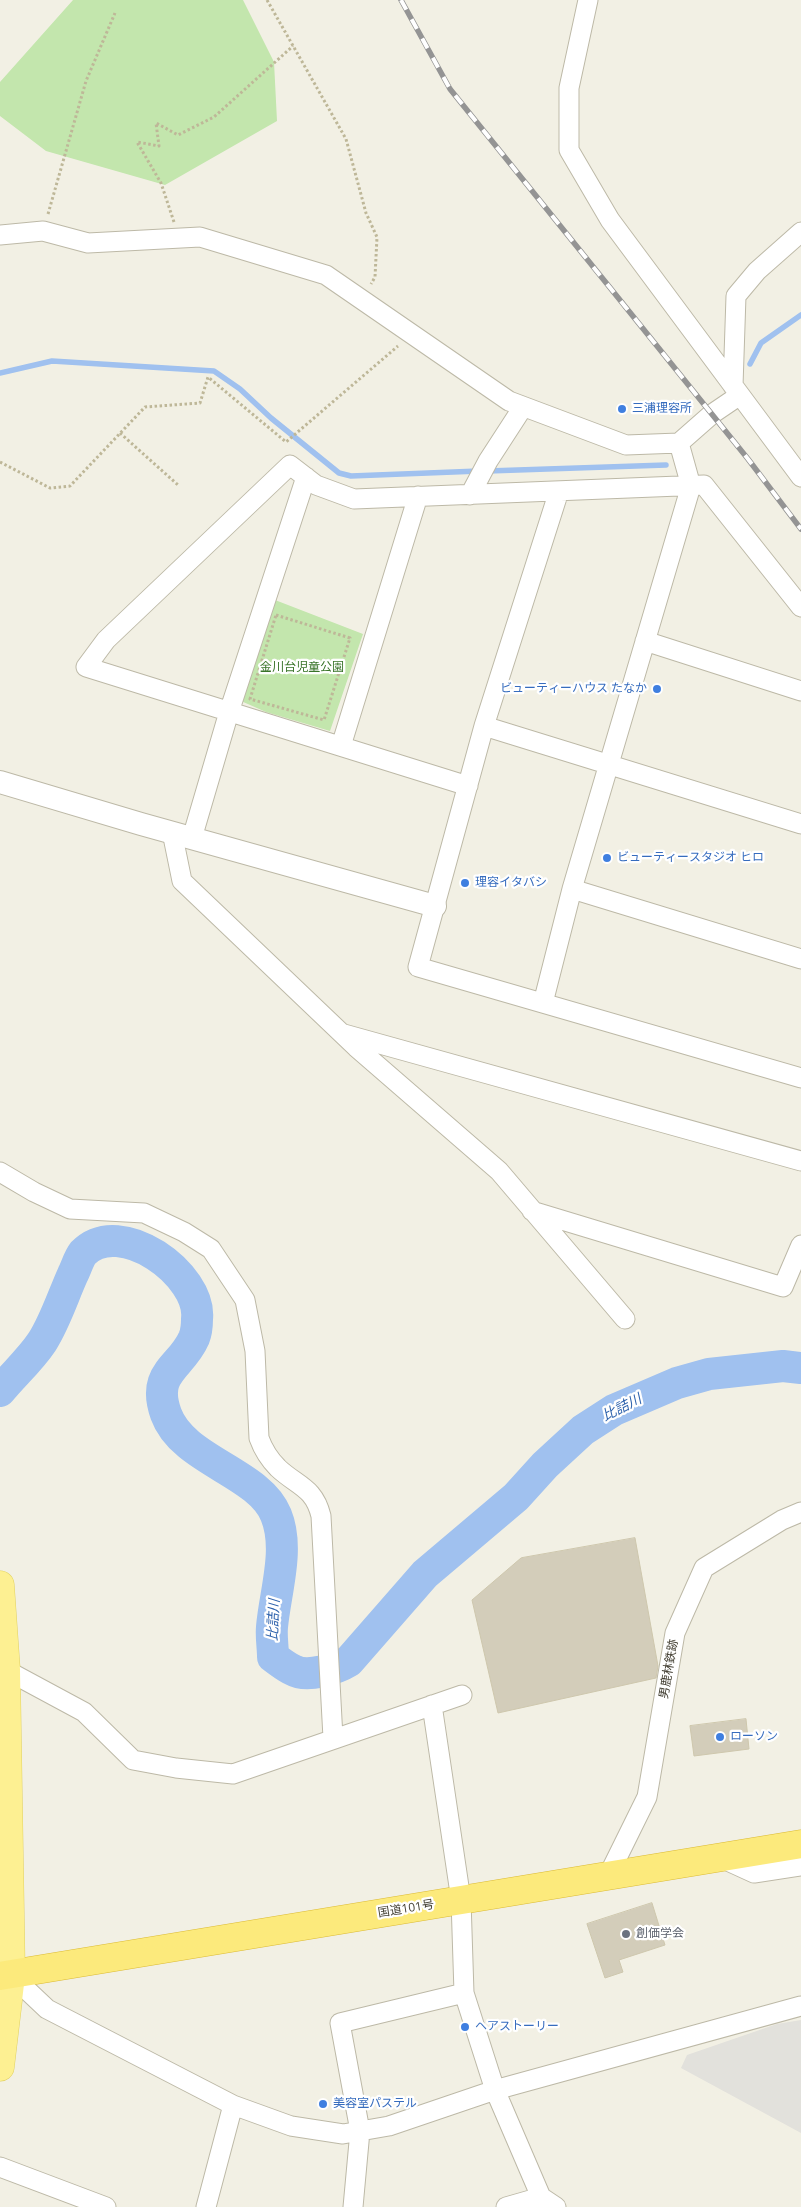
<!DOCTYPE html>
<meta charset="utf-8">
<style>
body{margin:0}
canvas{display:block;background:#f2f0e4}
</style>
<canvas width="801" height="2207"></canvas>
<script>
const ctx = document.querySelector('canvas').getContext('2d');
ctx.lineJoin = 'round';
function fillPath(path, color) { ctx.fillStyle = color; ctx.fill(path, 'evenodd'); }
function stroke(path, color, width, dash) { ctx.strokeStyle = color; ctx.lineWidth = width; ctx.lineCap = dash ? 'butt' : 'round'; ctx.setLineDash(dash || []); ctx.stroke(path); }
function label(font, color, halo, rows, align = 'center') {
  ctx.font = font + ' "Open Sans","Noto Sans JP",sans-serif'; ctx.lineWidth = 4.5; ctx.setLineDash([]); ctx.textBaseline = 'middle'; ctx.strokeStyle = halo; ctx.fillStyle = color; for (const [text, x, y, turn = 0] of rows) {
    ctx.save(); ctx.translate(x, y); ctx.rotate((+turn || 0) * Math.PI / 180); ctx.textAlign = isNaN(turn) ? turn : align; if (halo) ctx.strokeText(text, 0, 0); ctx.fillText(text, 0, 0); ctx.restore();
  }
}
const green = new Path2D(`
 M 73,0 L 243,0 L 274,62 L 277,121 L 165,185 L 46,151 L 0,116 L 0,82 Z
 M 275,600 L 363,634 L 330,731 L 266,712 L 241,701 Z`);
const parking = new Path2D(`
 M 801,2020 L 801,2133 L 681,2068 L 687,2055 L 777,2024 Z`);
const stream = new Path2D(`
 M 750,364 L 761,343 L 801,315
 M 0,373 L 52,361 L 214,371 L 240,389 L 271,418 L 339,473 L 351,476 L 479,471
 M 488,471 L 666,465`);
const river = new Path2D(`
 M 0,1391 C 13,1375 30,1360 42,1342 C 55,1322 63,1296 73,1274 C 76,1268 79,1258 83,1253 C 120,1215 202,1275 197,1319 C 197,1325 196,1333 194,1338 C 181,1368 151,1372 166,1414 C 183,1461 259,1472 276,1515 C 290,1549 275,1592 272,1627 C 271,1637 273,1647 273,1657 C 279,1661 286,1667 293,1670 C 307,1678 336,1669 349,1661 L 425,1574 L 516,1497 L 545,1465 L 583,1430 L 614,1410 L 677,1383 L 709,1374 L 783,1366 L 801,1368`);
const building = new Path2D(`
 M 635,1538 L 658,1666 L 656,1678 L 498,1713 L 472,1600 L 521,1558 Z
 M 746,1719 L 749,1749 L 694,1756 L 690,1726 Z
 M 652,1903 L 665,1945 L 619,1960 L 623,1972 L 605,1978 L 587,1924 Z`);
const path = new Path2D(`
 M 267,0 L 346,139 L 366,213 L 377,237 L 375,277 L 371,284
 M 48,214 L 86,81 L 115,13
 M 174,222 L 161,183 L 137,142 L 159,146 L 156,123 L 178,135 L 214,117 L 293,46
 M 120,433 L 178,485
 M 0,462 L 50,488 L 70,486 L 145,407 L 200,403 L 208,377 L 286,442 L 398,346
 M 276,615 L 350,638 L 324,720 L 250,699 Z`);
const minor = new Path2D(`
 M 588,0 L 569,88 L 569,150 L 610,220 L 801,477
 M 0,235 L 43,231 L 88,243 L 200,237 L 326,275 L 509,401 L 626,445 L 679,443 L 712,414 L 740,395
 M 733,386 L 736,296 L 757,271 L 801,232
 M 679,443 L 691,486 L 572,889 L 801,959
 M 470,495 L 488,461 L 523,407
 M 645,641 L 801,691
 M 484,726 L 559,491
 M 341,746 L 418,496
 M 468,786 L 86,667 L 106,640 L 290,465 L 316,485 L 354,499 L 704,485 L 801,607
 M 801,824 L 484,726 L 418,967 L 801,1078
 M 172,832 L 182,881 L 356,1047 L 499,1171 L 625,1319
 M 192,838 L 229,712 L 306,477
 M 543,1003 L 572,889
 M 344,1034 L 801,1161
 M 0,1172 L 34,1192 L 70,1209 L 144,1213 L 184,1232 L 211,1249 L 245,1300 L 255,1351 L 259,1438 C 263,1449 269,1459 278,1468 C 297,1486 314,1487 321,1516 L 333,1738
 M 532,1211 L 783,1287 L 801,1245
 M 6,1670 L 84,1712 L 133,1760 L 176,1768 L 233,1774 L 462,1695
 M 432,1705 L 461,1900 L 464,1993 L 495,2090 L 541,2197 L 556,2207
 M 719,1857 L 754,1873 L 801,1866
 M 607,1878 L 647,1797 L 675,1633 L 704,1568 L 782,1520 L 801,1512
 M 11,1975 L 47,2009 L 233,2105 L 291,2126 L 343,2134 L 389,2126 L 495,2090 L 801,2006
 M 0,2167 L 106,2207
 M 206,2207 L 233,2105
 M 353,2207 L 360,2131 L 340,2023 L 464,1993
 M 506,2207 L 541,2197`);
const tertiary = new Path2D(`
 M 0,782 L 141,824 L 435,906`);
const primary = new Path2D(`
 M 0,1585 L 6,1670 L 11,1975 L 0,2067`);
const trunk = new Path2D(`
 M 0,1976 L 801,1844`);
const rail = new Path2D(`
 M 401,0 L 450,89 L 748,459 L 801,529`);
const markers = [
 [622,409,5,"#3f7fe0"],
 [657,689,5,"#3f7fe0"],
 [607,858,5,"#3f7fe0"],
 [465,883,5,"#3f7fe0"],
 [720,1737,5,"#3f7fe0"],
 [626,1934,5,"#6b7280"],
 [465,2027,5,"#3f7fe0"],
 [323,2104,5,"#3f7fe0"]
];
const shopNames = [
 ["三浦理容所",632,409],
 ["ビューティーハウス たなか",647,689,"right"],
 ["ビューティースタジオ ヒロ",617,858],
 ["理容イタバシ",475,883],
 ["ローソン",730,1737],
 ["ヘアストーリー",475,2027],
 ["美容室パステル",333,2104]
];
const parkNames = [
 ["金川台児童公園",302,668]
];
const streetNames = [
 ["男鹿林鉄跡",669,1669,-80],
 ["国道101号",406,1909,-9]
];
const worshipNames = [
 ["創価学会",636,1934]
];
const waterNames = [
 ["比詰川",622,1408,-27],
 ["比詰川",274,1620,-87]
];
fillPath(green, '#c3e6ad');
fillPath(parking, '#e2e1dc');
stroke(stream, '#a0c1ef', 5.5);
stroke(river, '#a0c1ef', 32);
fillPath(building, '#d3cdba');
stroke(building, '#cec7ad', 1);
stroke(minor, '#bdb9a7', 21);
stroke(tertiary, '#bdb9a7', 24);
stroke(primary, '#e1d162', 29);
stroke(trunk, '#dbba35', 29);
stroke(path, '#beb798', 3, [2.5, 2.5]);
stroke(minor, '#fff', 19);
stroke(tertiary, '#fff', 22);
stroke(primary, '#fdf092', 28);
stroke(trunk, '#fcea7c', 28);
stroke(rail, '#949494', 5.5);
stroke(rail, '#fff', 4, [11]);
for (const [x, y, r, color] of markers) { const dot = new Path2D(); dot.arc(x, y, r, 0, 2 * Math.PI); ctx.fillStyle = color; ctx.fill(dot); stroke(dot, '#fff', 2); }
label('12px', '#366cbe', '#fff', shopNames, 'left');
label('12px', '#397429', '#fff', parkNames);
label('12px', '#444034', '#fff', streetNames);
label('12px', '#5b616d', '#fff', worshipNames, 'left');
label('italic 14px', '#2f63ad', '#fff', waterNames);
</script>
